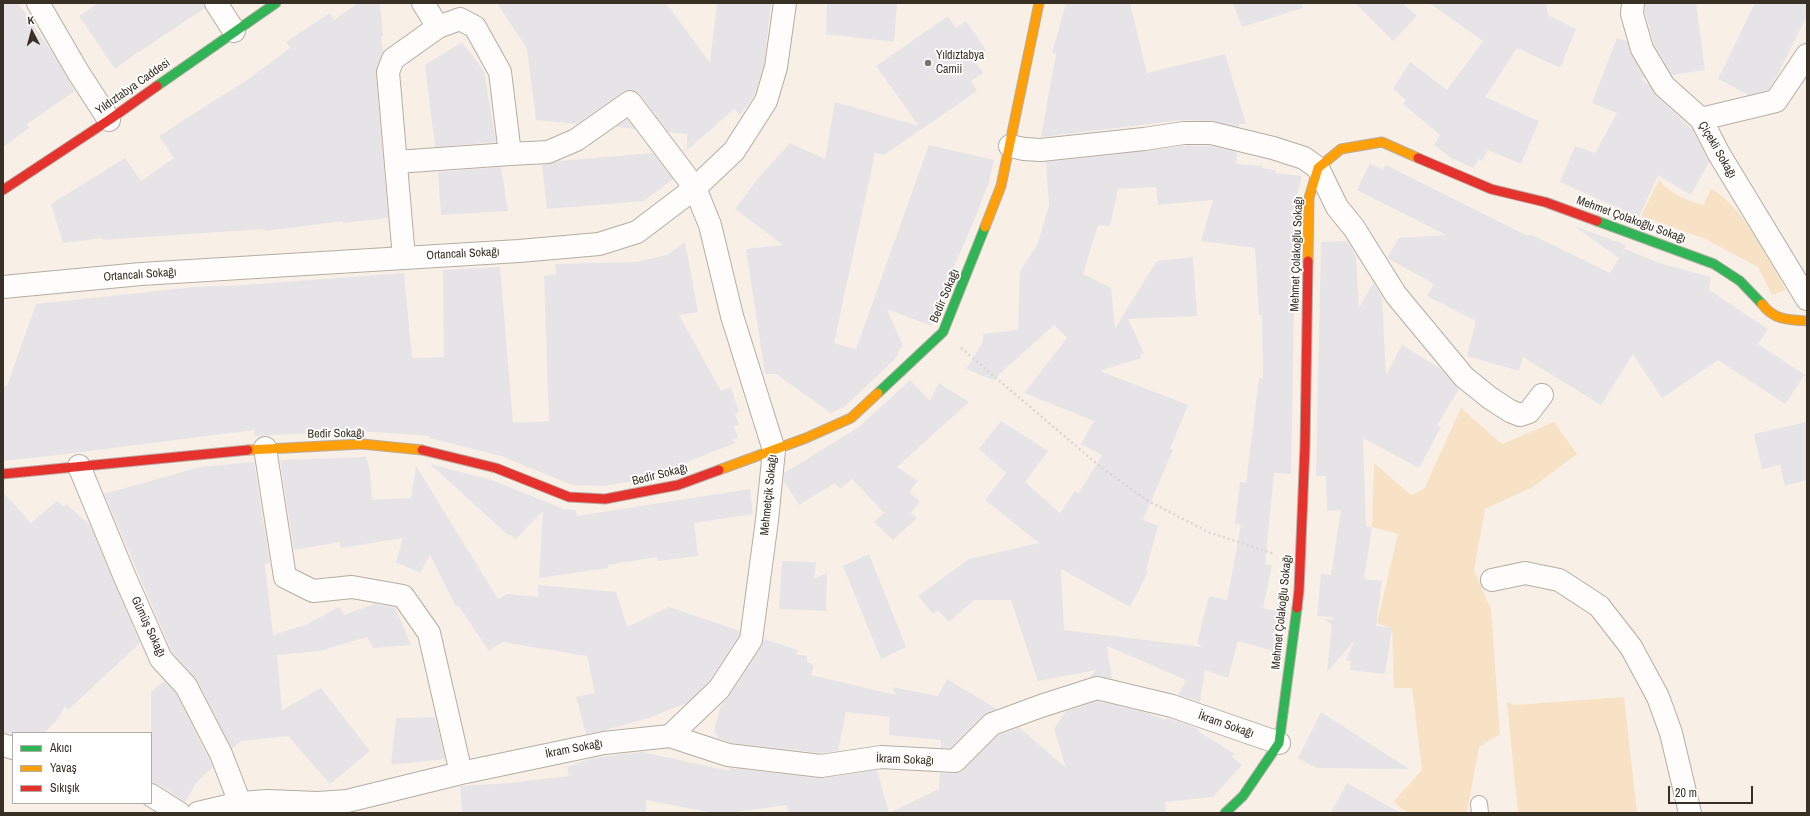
<!DOCTYPE html>
<meta charset="utf-8">
<style>
body{margin:0}
#map{position:relative;width:1810px;height:816px;overflow:hidden;background:#f8f0e6;font-family:"Archivo Narrow",sans-serif}
canvas{display:block}
.frame{position:absolute;inset:0;border:4px solid #393025;pointer-events:none}
.legend{position:absolute;left:12px;top:732px;width:140px;height:72px;box-sizing:border-box;background:#fff;border:1px solid #b0aca8;margin:0;padding:5px 7px;list-style:none;font-size:12px;color:#393025}
.legend li{display:flex;align-items:center;gap:8px;height:20px}
.legend b{width:20px;border:1px solid #b0aca8}
.north{position:absolute;left:12px;top:12px;width:40px;height:40px;-webkit-text-stroke:3px #fff;paint-order:stroke;rotate:354deg;font-size:11px;font-weight:700;line-height:16px;text-align:center;color:#393025}
.north::after{content:'';display:block;margin:auto;width:14px;height:18px;background:#393025;clip-path:polygon(50% 0,100% 100%,50% 72%,0 100%)}
.scale{position:absolute;left:1668px;top:786px;width:85px;height:18px;box-sizing:border-box;border:2px solid #393025;border-top:0;padding-left:5px;font-size:12px;line-height:14px;white-space:nowrap;color:#393025;-webkit-text-stroke:3px #fff;paint-order:stroke}
</style>
<div id="map">
<canvas width="1810" height="816"></canvas>
<div class="frame"></div>
<ul class="legend">
<li><b style="height:5px;background:#30b455"></b>Akıcı</li>
<li><b style="height:5px;background:#ff9f0a"></b>Yavaş</li>
<li><b style="height:5px;background:#e5322d"></b>Sıkışık</li>
</ul>
<div class="north">K</div>
<div class="scale">20 m</div>
</div>
<script>
const ctx = document.querySelector('canvas').getContext('2d');
ctx.lineJoin = 'round';
function fillPath(path, color) { ctx.fillStyle = color; ctx.fill(path, 'evenodd'); }
function stroke(path, color, width, dash) { ctx.strokeStyle = color; ctx.lineWidth = width; ctx.lineCap = dash ? 'butt' : 'round'; ctx.setLineDash(dash || []); ctx.stroke(path); }
function label(font, color, halo, rows, align = 'center') {
  ctx.font = font + ' "Archivo Narrow",sans-serif'; ctx.lineWidth = 3.5; ctx.setLineDash([]); ctx.textBaseline = 'middle'; ctx.strokeStyle = halo; ctx.fillStyle = color; for (const [text, x, y, turn = 0] of rows) {
    ctx.save(); ctx.translate(x, y); ctx.rotate((+turn || 0) * Math.PI / 180); ctx.textAlign = isNaN(turn) ? turn : align; if (halo) ctx.strokeText(text, 0, 0); ctx.fillText(text, 0, 0); ctx.restore();
  }
}
const green = new Path2D(`
 M 1659,180 C 1671,194 1685,200 1703,205 L 1711,189 C 1741,203 1769,260 1786,290 L 1772,295 L 1758,267 L 1703,238 L 1641,216 Z
 M 1461,408 L 1502,444 L 1554,422 L 1577,454 L 1533,487 L 1485,509 L 1474,570 L 1491,610 L 1500,734 L 1479,747 L 1467,813 L 1408,813 L 1393,802 L 1422,770 L 1412,688 L 1394,688 L 1392,628 L 1377,623 L 1398,534 L 1372,527 L 1374,463 L 1411,495 L 1424,489 Z
 M 1624,697 L 1637,813 L 1518,813 L 1507,702 L 1514,705 Z`);
const building = new Path2D(`
 M 3,3 L 18,3 L 54,55 L 75,91 L 27,124 L 29,128 L 3,147 Z
 M 98,3 L 204,3 L 205,8 L 139,52 L 138,52 L 115,69 L 79,16 Z
 M 358,3 L 380,3 L 383,36 L 381,37 L 383,52 L 376,73 L 388,218 L 343,223 L 343,221 L 265,231 L 264,229 L 103,240 L 102,238 L 63,243 L 51,204 L 125,158 L 141,181 L 174,158 L 159,136 L 250,78 L 290,48 L 286,42 L 330,13 L 334,20 Z
 M 497,3 L 666,3 L 710,63 L 717,3 L 771,3 L 764,64 L 754,96 L 740,115 L 734,109 L 684,153 L 683,151 L 687,150 L 687,134 L 668,132 L 640,94 L 635,90 L 628,90 L 623,92 L 577,124 L 536,120 L 527,49 Z
 M 827,3 L 897,3 L 894,42 L 826,34 Z
 M 1066,3 L 1130,3 L 1147,73 L 1225,54 L 1246,124 L 1239,124 L 1239,127 L 1211,121 L 1184,120 L 1041,137 L 1056,54 L 1052,53 Z
 M 1233,3 L 1302,3 L 1303,8 L 1242,27 Z
 M 1355,3 L 1402,3 L 1417,16 L 1393,41 Z
 M 1429,3 L 1546,3 L 1548,15 L 1576,29 L 1560,68 L 1517,48 L 1485,97 L 1539,121 L 1521,164 L 1488,150 L 1482,161 L 1479,159 L 1473,168 L 1451,158 L 1434,145 L 1440,135 L 1403,104 L 1406,100 L 1393,89 L 1410,62 L 1447,90 L 1483,41 Z
 M 1645,3 L 1696,3 L 1705,70 L 1672,75 L 1654,44 L 1645,13 Z
 M 1755,3 L 1807,3 L 1807,16 L 1777,76 L 1768,90 L 1749,95 L 1718,79 Z
 M 948,16 L 956,28 L 966,21 L 986,50 L 973,59 L 983,73 L 971,81 L 977,91 L 884,155 L 875,153 L 834,343 L 856,349 L 929,145 L 994,160 L 989,182 L 973,223 L 939,301 L 942,302 L 932,325 L 931,326 L 887,309 L 903,346 L 897,353 L 899,354 L 893,361 L 844,407 L 831,413 L 776,374 L 765,374 L 746,249 L 783,245 L 735,209 L 760,176 L 790,143 L 825,159 L 835,102 L 919,126 L 876,66 Z
 M 1617,38 L 1627,41 L 1631,55 L 1645,78 L 1641,79 L 1649,85 L 1656,95 L 1693,130 L 1709,162 L 1691,195 L 1658,175 L 1639,217 L 1560,182 L 1575,146 L 1595,153 L 1617,113 L 1592,103 Z
 M 462,42 L 484,71 L 496,142 L 435,147 L 425,65 Z
 M 627,119 L 635,129 L 616,127 Z
 M 1185,146 L 1210,146 L 1237,152 L 1236,164 L 1262,166 L 1262,168 L 1276,170 L 1275,173 L 1302,176 L 1296,198 L 1291,474 L 1274,473 L 1265,564 L 1272,566 L 1263,608 L 1283,613 L 1281,630 L 1276,652 L 1238,641 L 1228,678 L 1205,670 L 1200,702 L 1178,695 L 1186,680 L 1107,646 L 1112,679 L 1100,676 L 1090,677 L 1096,670 L 1038,681 L 1011,600 L 974,600 L 949,622 L 938,610 L 933,614 L 918,596 L 969,559 L 1039,543 L 985,500 L 1006,473 L 979,449 L 1001,421 L 1048,451 L 1025,482 L 1060,513 L 1075,491 L 1079,493 L 1102,455 L 1081,444 L 1094,421 L 1024,393 L 1067,338 L 1054,325 L 993,380 L 966,369 L 983,342 L 983,334 L 1018,330 L 1020,272 L 1038,243 L 1049,205 L 1046,162 ZM 1156,187 L 1158,205 L 1213,200 L 1201,241 L 1255,248 L 1259,315 L 1262,315 L 1263,378 L 1259,378 L 1246,483 L 1240,482 L 1235,524 L 1241,525 L 1227,600 L 1209,596 L 1197,643 L 1202,647 L 1064,630 L 1061,569 L 1130,607 L 1148,572 L 1146,570 L 1158,526 L 1143,520 L 1173,450 L 1170,449 L 1188,405 L 1100,371 L 1141,358 L 1140,355 L 1144,353 L 1128,319 L 1197,316 L 1193,257 L 1157,261 L 1115,328 L 1111,288 L 1083,274 L 1098,225 L 1110,226 L 1118,189 Z
 M 653,153 L 673,179 L 644,201 L 547,209 L 542,165 L 558,161 Z
 M 1370,163 L 1383,170 L 1386,165 L 1528,236 L 1530,234 L 1610,273 L 1619,258 L 1574,226 L 1626,245 L 1621,255 L 1625,249 L 1662,264 L 1711,277 L 1709,290 L 1768,329 L 1758,344 L 1805,375 L 1785,404 L 1718,360 L 1662,398 L 1633,354 L 1601,405 L 1523,357 L 1519,371 L 1467,356 L 1476,321 L 1427,296 L 1434,284 L 1387,258 L 1399,238 L 1446,235 L 1357,190 Z
 M 501,167 L 508,211 L 441,215 L 438,172 Z
 M 1347,241 L 1356,255 L 1359,308 L 1373,283 L 1382,296 L 1386,375 L 1402,345 L 1441,369 L 1459,389 L 1437,425 L 1441,427 L 1419,468 L 1363,438 L 1366,526 L 1372,527 L 1364,579 L 1382,581 L 1376,626 L 1392,628 L 1385,674 L 1350,670 L 1351,661 L 1346,660 L 1355,640 L 1327,672 L 1332,625 L 1324,619 L 1332,620 L 1333,617 L 1317,616 L 1321,574 L 1331,575 L 1341,510 L 1327,511 L 1326,476 L 1316,476 L 1321,242 Z
 M 685,242 L 698,312 L 679,315 L 721,391 L 731,387 L 739,412 L 735,414 L 739,425 L 734,426 L 738,438 L 733,440 L 735,443 L 645,479 L 604,486 L 572,485 L 501,456 L 430,438 L 430,436 L 358,431 L 255,436 L 254,430 L 58,455 L 3,461 L 3,386 L 7,386 L 36,304 L 194,287 L 244,285 L 404,273 L 412,358 L 444,357 L 443,270 L 500,267 L 513,423 L 549,421 L 544,276 L 556,274 L 555,264 L 635,262 L 667,255 Z
 M 910,380 L 930,401 L 939,383 L 969,402 L 897,467 L 918,481 L 909,492 L 920,501 L 911,513 L 917,518 L 893,540 L 874,522 L 884,513 L 852,479 L 840,489 L 835,483 L 799,505 L 784,481 L 784,473 L 859,427 Z
 M 1807,422 L 1807,480 L 1785,486 L 1780,465 L 1762,469 L 1754,434 Z
 M 366,457 L 370,470 L 372,500 L 411,498 L 416,466 L 498,599 L 507,594 L 538,597 L 538,585 L 616,592 L 627,627 L 669,607 L 740,631 L 739,636 L 709,681 L 687,703 L 648,718 L 606,730 L 586,734 L 576,697 L 595,693 L 587,656 L 502,642 L 489,651 L 458,605 L 456,607 L 430,555 L 420,573 L 396,562 L 403,538 L 340,548 L 340,542 L 294,550 L 280,460 Z
 M 254,462 L 270,563 L 265,564 L 273,635 L 305,625 L 339,607 L 344,615 L 374,604 L 395,607 L 411,645 L 373,648 L 367,637 L 320,651 L 277,655 L 282,710 L 321,688 L 370,751 L 330,784 L 288,736 L 241,741 L 232,749 L 197,680 L 172,652 L 104,494 L 200,467 Z
 M 430,464 L 492,480 L 564,509 L 576,510 L 577,516 L 750,489 L 753,514 L 694,523 L 698,556 L 658,561 L 657,557 L 608,565 L 608,568 L 539,578 L 543,511 L 516,539 L 511,535 L 509,536 Z
 M 3,492 L 31,523 L 57,501 L 64,507 L 66,504 L 90,525 L 140,643 L 68,710 L 65,706 L 58,719 L 44,733 L 3,733 Z
 M 869,554 L 906,647 L 881,659 L 843,566 Z
 M 782,561 L 816,562 L 814,579 L 827,573 L 826,611 L 779,609 Z
 M 764,639 L 798,650 L 796,654 L 807,656 L 807,662 L 814,665 L 811,675 L 896,695 L 892,687 L 938,696 L 947,679 L 997,709 L 983,715 L 950,748 L 941,748 L 941,740 L 889,735 L 890,717 L 846,712 L 838,751 L 821,753 L 731,743 L 718,738 L 714,730 L 721,705 L 729,696 L 761,647 Z
 M 164,681 L 176,693 L 213,767 L 197,782 L 185,802 L 158,784 L 151,783 L 151,692 Z
 M 1097,701 L 1144,712 L 1166,720 L 1167,718 L 1168,718 L 1199,729 L 1198,731 L 1235,754 L 1231,756 L 1242,765 L 1213,797 L 1165,802 L 1166,813 L 788,813 L 787,805 L 729,813 L 714,813 L 646,800 L 646,813 L 462,813 L 460,786 L 510,783 L 569,776 L 567,767 L 592,758 L 642,752 L 730,771 L 729,768 L 820,778 L 877,770 L 889,813 L 939,789 L 940,773 L 960,773 L 999,735 L 1019,727 L 1066,768 L 1054,729 L 1066,711 Z
 M 1321,712 L 1409,769 L 1317,768 L 1298,758 Z
 M 435,717 L 445,759 L 391,765 L 396,718 Z
 M 1347,783 L 1401,813 L 1331,813 Z`);
const path = new Path2D(`
 M 961,348 L 1103,469 L 1150,502 L 1208,532 L 1274,554`);
const lane = new Path2D(`
 M 1479,804 L 1480,813`);
const street = new Path2D(`
 M 38,3 L 78,72 L 109,120
 M 216,3 L 234,31
 M 1633,3 L 1632,14 L 1642,49 L 1664,86 L 1701,119 L 1719,154 L 1807,299
 M 438,27 L 460,19 L 475,27 L 500,72 L 510,154 L 548,152 L 576,140 L 630,102 L 695,188 L 710,225 L 732,316 L 774,450 L 767,520 L 751,640 L 719,689 L 670,736
 M 1701,119 L 1776,101 L 1807,55
 M 1010,146 L 1024,149 L 1041,150 L 1144,139 L 1184,133 L 1211,133 L 1273,148 L 1304,158 L 1318,168 L 1337,207 L 1354,228 L 1396,295 L 1464,377 L 1490,398 L 1510,411 L 1520,415 L 1529,412 L 1542,395
 M 396,162 L 510,154
 M 404,258 L 388,72 L 393,59 L 438,27 L 423,3
 M 3,287 L 141,274 L 519,251 L 599,244 L 637,232 L 695,188 L 734,151 L 766,101 L 776,67 L 785,3
 M 265,448 L 285,577 L 313,591 L 352,587 L 403,596 L 429,633 L 461,773
 M 79,466 L 124,575 L 161,659 L 186,686 L 221,754 L 240,803
 M 1492,580 L 1525,573 L 1559,580 L 1599,606 L 1631,647 L 1658,697 L 1671,733 L 1690,813
 M 3,745 L 13,748
 M 151,795 L 179,813
 M 198,813 L 240,803 L 267,801 L 318,803 L 347,801 L 461,773 L 604,743 L 670,736 L 728,755 L 821,766 L 881,757 L 955,761 L 992,724 L 1041,706 L 1097,688 L 1172,706 L 1279,743`);
const fast = new Path2D(`
 M 157,86 L 276,3
 M 1597,221 L 1714,264 L 1740,281 L 1762,304
 M 878,393 L 943,332 L 985,227
 M 1225,813 L 1243,796 L 1279,743 L 1297,608`);
const slow = new Path2D(`
 M 985,227 L 1001,186 L 1039,3
 M 1308,261 L 1309,198 L 1318,168 L 1341,149 L 1382,142 L 1418,158
 M 1762,304 C 1774,320 1788,320 1807,321
 M 248,450 L 362,444 L 422,450
 M 719,470 L 806,438 L 851,418 L 878,393`);
const jam = new Path2D(`
 M 1418,158 L 1491,189 L 1545,202 L 1597,221
 M 3,190 L 109,120 L 157,86
 M 422,450 L 496,468 L 569,497 L 605,499 L 678,485 L 719,470
 M 3,474 L 248,450
 M 1297,608 L 1299,590 L 1305,445 L 1308,261`);
const markers = [
 [928,63,4,"#7c7369"]
];
const poiNames = [
 ["Yıldıztabya",936,56],
 ["Camii",936,70]
];
const streetNames = [
 ["Yıldıztabya Caddesi",133,87,-35],
 ["Çiçekli Sokağı",1717,150,60],
 ["Mehmet Çolakoğlu Sokağı",1631,220,20],
 ["Ortancalı Sokağı",463,254,-3],
 ["Mehmet Çolakoğlu Sokağı",1297,254,-88],
 ["Ortancalı Sokağı",140,275,-4],
 ["Bedir Sokağı",945,296,-67],
 ["Bedir Sokağı",336,434,-1],
 ["Bedir Sokağı",660,475,-14],
 ["Mehmetçik Sokağı",769,495,-84],
 ["Mehmet Çolakoğlu Sokağı",1282,612,-84],
 ["Gümüş Sokağı",148,627,65],
 ["İkram Sokağı",1226,725,19],
 ["İkram Sokağı",574,749,-11],
 ["İkram Sokağı",905,760,2]
];
fillPath(green, '#f7e2c6');
fillPath(building, '#e7e4e8');
stroke(lane, '#b5ada4', 18);
stroke(street, '#b5ada4', 24);
stroke(fast, '#b5ada4', 11);
stroke(slow, '#b5ada4', 11);
stroke(jam, '#b5ada4', 11);
stroke(path, '#d9d6d2', 2.5, [2, 3]);
stroke(lane, '#fefdfb', 16);
stroke(street, '#fefdfb', 22);
stroke(fast, '#30b455', 9);
stroke(slow, '#ff9f0a', 9);
stroke(jam, '#e5322d', 9);
for (const [x, y, r, color] of markers) { const dot = new Path2D(); dot.arc(x, y, r, 0, 2 * Math.PI); ctx.fillStyle = color; ctx.fill(dot); stroke(dot, '#fff', 1.5); }
label('12px', '#393025', '#fff', poiNames, 'left');
label('12px', '#393025', '#fff', streetNames);
</script>
